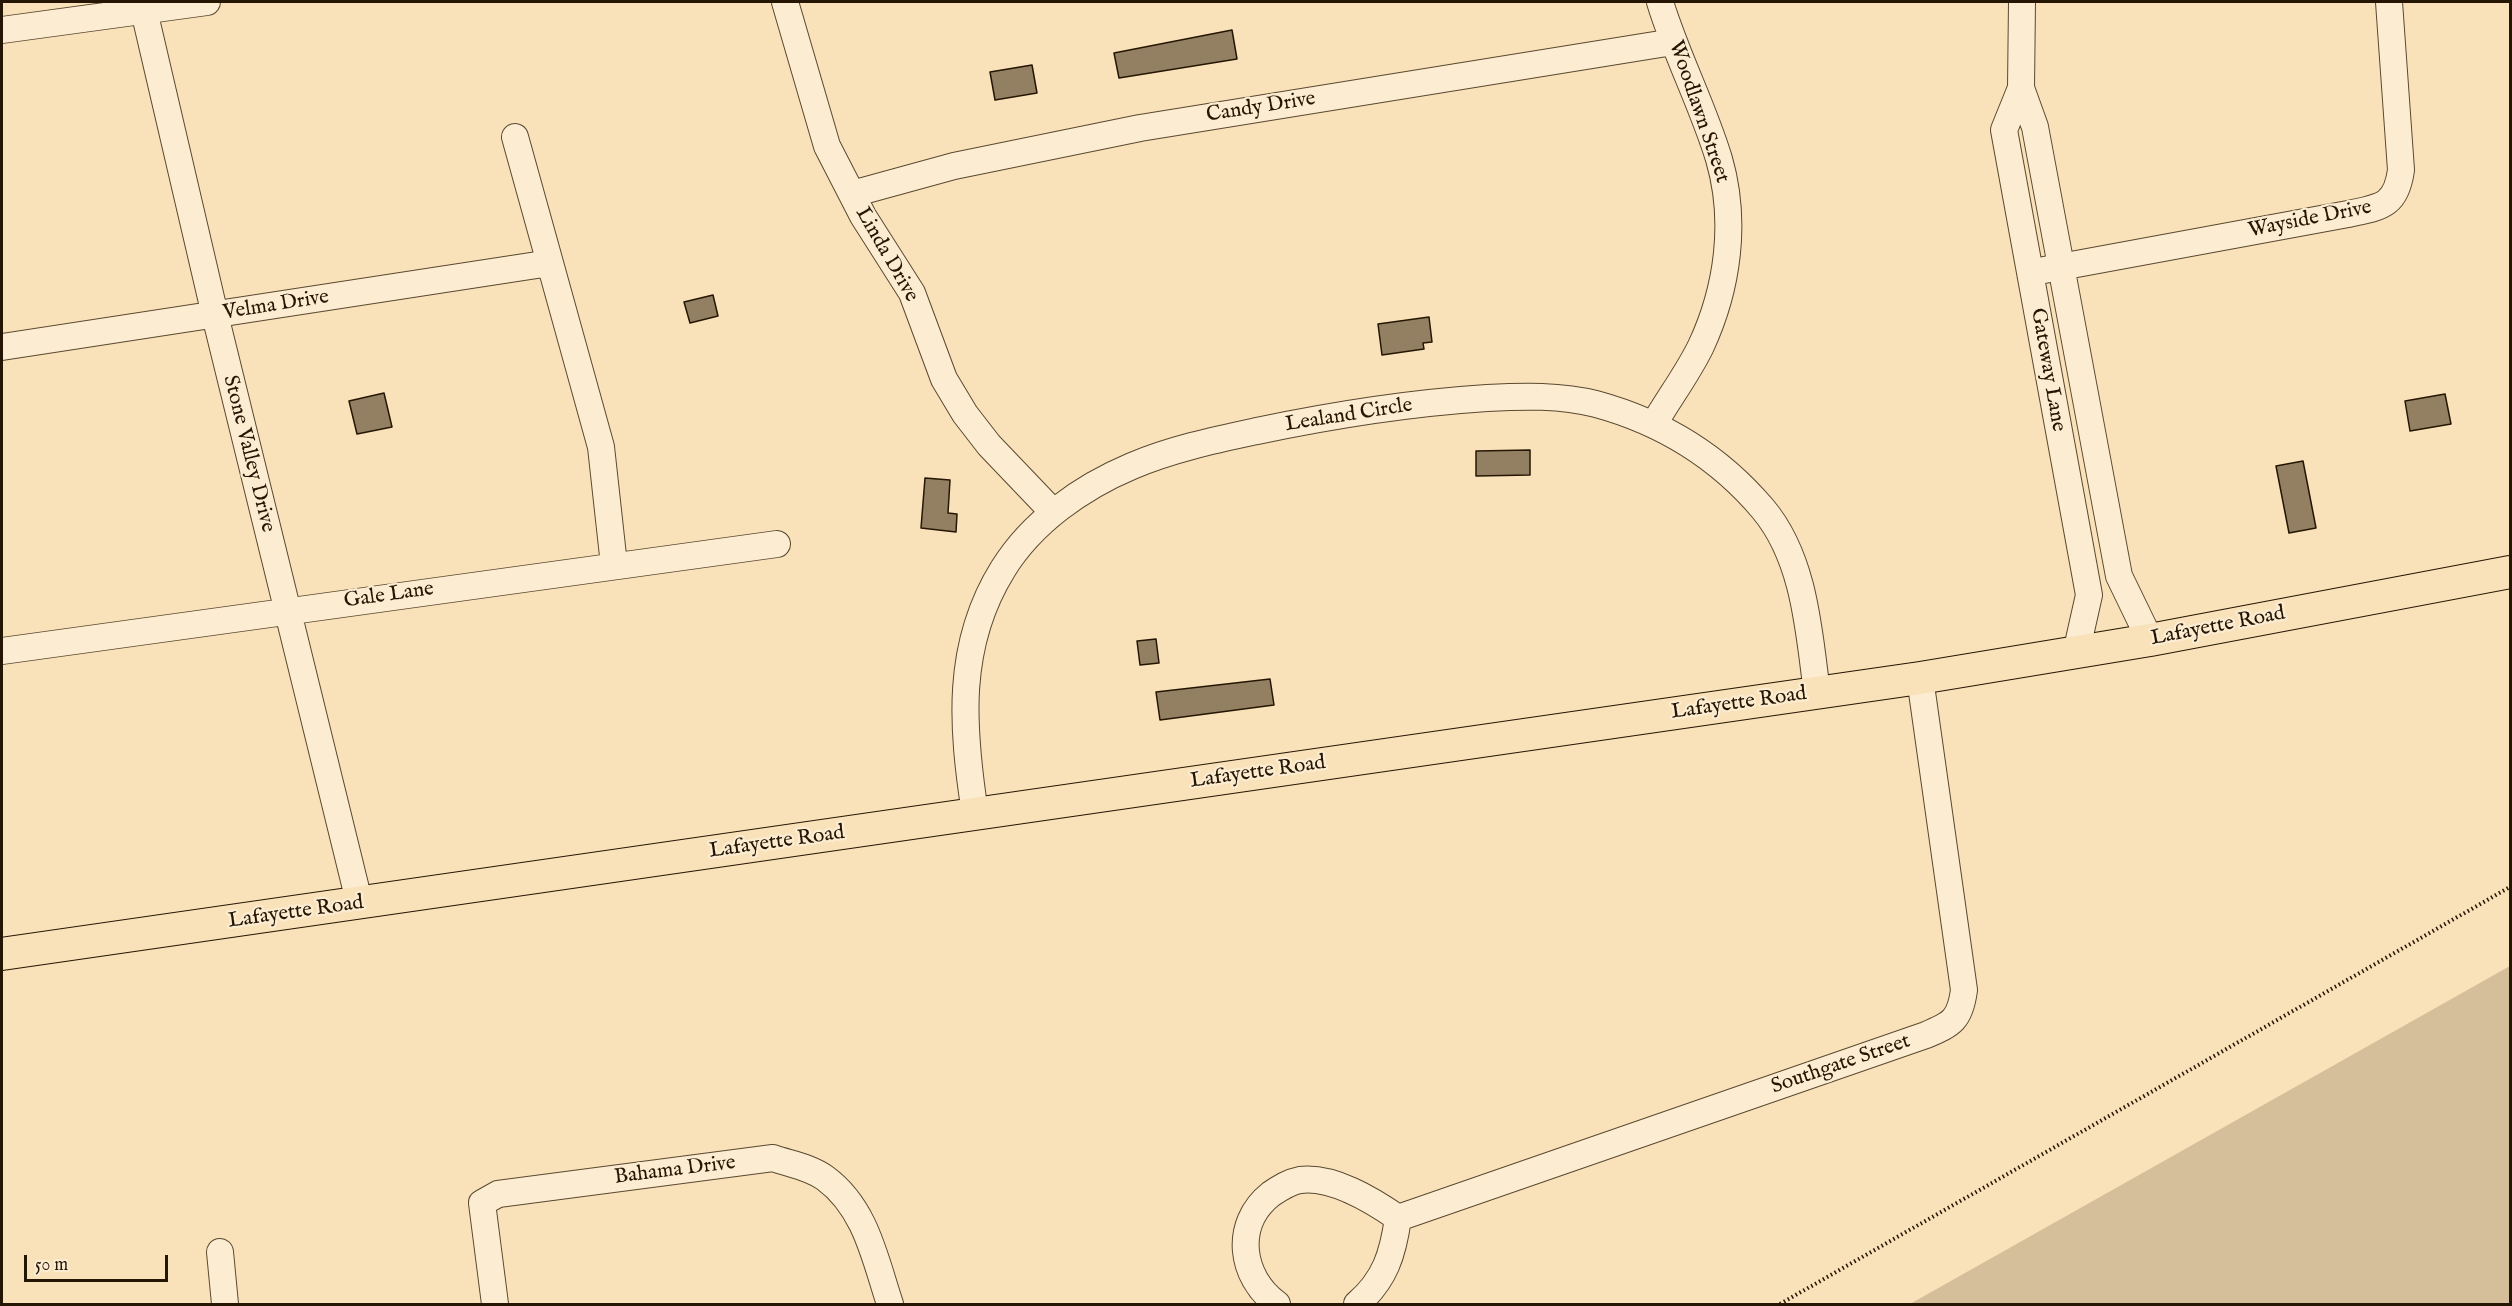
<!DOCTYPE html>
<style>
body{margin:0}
#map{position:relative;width:2512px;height:1306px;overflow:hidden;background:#f9e1b9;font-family:"IM FELL English",serif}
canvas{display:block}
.frame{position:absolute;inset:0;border:3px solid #251603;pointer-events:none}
.scale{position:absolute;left:24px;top:1255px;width:144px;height:27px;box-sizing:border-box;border:3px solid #251603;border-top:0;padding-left:8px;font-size:18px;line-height:21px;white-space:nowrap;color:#251603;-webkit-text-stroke:4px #fbecd2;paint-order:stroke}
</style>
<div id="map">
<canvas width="2512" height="1306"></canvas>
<div class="frame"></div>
<div class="scale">50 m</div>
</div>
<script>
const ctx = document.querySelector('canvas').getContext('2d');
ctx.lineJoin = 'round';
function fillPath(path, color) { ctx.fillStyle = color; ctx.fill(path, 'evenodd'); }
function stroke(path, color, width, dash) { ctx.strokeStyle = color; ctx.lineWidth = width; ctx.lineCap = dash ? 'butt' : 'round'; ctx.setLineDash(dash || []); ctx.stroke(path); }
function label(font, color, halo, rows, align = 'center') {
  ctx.font = font + ' "IM FELL English",serif'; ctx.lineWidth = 4.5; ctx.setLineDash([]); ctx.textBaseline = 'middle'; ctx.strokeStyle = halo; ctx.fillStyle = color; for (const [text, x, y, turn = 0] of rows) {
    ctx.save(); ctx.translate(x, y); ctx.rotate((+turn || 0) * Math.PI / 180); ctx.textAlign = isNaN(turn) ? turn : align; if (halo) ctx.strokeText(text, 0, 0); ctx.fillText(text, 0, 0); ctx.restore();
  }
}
const green = new Path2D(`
 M 2510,966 L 2510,1304 L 1910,1304 Z`);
const building = new Path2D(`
 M 1232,30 L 1237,59 L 1119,78 L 1114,53 Z
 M 1032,65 L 1037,93 L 995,100 L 990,72 Z
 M 713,295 L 718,316 L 690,323 L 684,302 Z
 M 1429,317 L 1432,342 L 1423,343 L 1424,349 L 1382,355 L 1378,324 Z
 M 384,393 L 392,427 L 357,434 L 349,401 Z
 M 2445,394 L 2451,424 L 2410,431 L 2405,401 Z
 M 1530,450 L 1530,475 L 1476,476 L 1476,451 Z
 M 2303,461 L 2316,528 L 2289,533 L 2276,466 Z
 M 925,478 L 950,480 L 948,513 L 957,514 L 956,532 L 921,528 Z
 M 1156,639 L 1159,663 L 1140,665 L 1137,641 Z
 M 1270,679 L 1274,705 L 1160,720 L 1156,692 Z`);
const path = new Path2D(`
 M 1780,1304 L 2510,887`);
const minor = new Path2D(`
 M 142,2 L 215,315 L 360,905
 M 785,2 L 827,146 L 863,216 L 912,293 L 944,379 L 965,414 L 989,445 L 1053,512
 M 2022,2 L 2021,88 L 2035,127 L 2119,576 L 2150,640
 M 2,30 L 207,2
 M 2021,88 L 2004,130 L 2089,595 L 2076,653
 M 515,137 L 550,263
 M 852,194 L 954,166 L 1140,128 L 1673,42
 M 2044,270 L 2348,214 C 2380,207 2396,207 2401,170 L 2389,2
 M 2,347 L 550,263 L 601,447 L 614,565
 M 1654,424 C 1669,398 1688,373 1701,346 C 1728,288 1737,221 1719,159 C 1703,106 1676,55 1660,2
 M 2,651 L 777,544
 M 975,813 C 962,728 955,646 1003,569 C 1032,522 1082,487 1132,466 C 1172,449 1215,440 1257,431 C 1333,415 1410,403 1487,398 C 1523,396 1561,395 1596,404 C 1662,422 1719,457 1763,509 C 1805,559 1809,632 1817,693
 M 1398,1218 L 1926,1035 C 1952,1024 1960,1020 1964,990 L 1920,678
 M 220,1252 L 225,1304
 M 495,1304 L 482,1203 L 498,1194 L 773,1158 C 790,1164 810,1167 825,1178 C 866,1208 875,1259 890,1304
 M 1277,1304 C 1240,1277 1233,1224 1271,1194 C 1280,1188 1289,1182 1300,1180 C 1333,1176 1372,1200 1398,1218 C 1393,1254 1385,1280 1357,1304`);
const major = new Path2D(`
 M 2,954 L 1920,678 L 2150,640 L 2510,572`);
const streetNames = [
 ["Candy Drive",1261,108,-9],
 ["Woodlawn Street",1698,112,71],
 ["Wayside Drive",2310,220,-11],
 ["Linda Drive",886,255,60],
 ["Velma Drive",276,306,-9],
 ["Gateway Lane",2047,370,80],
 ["Lealand Circle",1349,416,-9],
 ["Stone Valley Drive",248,454,76],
 ["Gale Lane",389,596,-8],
 ["Lafayette Road",2218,627,-11],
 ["Lafayette Road",1739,704,-8],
 ["Lafayette Road",1258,773,-8],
 ["Lafayette Road",777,843,-8],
 ["Lafayette Road",296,913,-8],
 ["Southgate Street",1841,1065,-19],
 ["Bahama Drive",675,1171,-7]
];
fillPath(green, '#d5be9a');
fillPath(building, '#938062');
stroke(building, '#251603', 1.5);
stroke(minor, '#5a4930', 28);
stroke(major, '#251603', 34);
stroke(path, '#251603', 4, [1.5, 3]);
stroke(minor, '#fbecd2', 26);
stroke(major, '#f9e1b9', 32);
label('21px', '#251603', '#fbecd2', streetNames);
</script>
